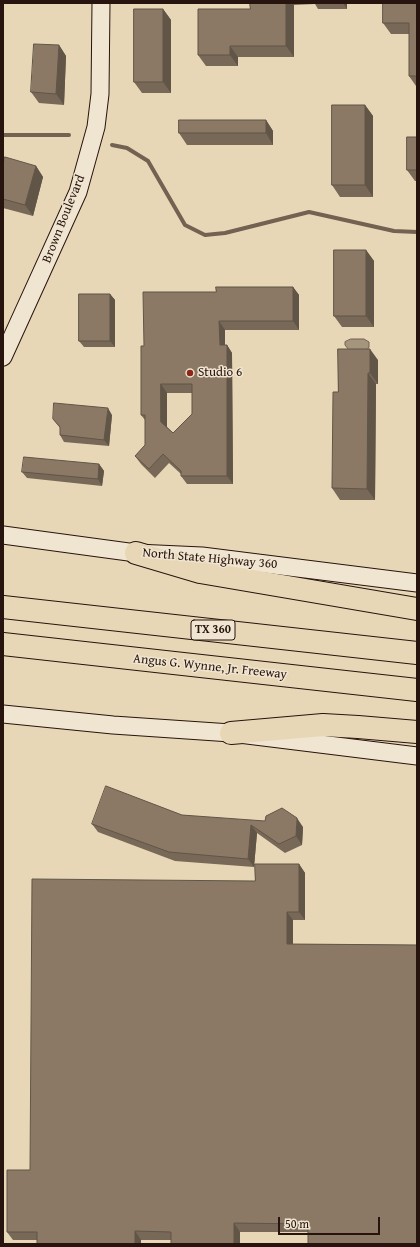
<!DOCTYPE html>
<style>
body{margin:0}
#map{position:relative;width:420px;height:1247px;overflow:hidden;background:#e8d7b6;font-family:"Gentium Book Plus",serif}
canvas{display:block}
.frame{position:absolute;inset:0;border:4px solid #27140e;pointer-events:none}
.scale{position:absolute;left:278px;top:1217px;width:102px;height:18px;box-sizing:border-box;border:2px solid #27140e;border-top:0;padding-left:5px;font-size:12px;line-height:14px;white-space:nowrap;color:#27140e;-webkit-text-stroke:3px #f0e5d0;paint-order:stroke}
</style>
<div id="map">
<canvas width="420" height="1247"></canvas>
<div class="frame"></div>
<div class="scale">50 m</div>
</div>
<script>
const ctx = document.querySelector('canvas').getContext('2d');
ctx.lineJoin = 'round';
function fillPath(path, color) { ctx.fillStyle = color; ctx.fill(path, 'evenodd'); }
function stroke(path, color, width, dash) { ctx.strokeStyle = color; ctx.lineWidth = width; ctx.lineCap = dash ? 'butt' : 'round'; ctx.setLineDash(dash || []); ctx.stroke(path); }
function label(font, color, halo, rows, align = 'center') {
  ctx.font = font + ' "Gentium Book Plus",serif'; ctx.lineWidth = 3; ctx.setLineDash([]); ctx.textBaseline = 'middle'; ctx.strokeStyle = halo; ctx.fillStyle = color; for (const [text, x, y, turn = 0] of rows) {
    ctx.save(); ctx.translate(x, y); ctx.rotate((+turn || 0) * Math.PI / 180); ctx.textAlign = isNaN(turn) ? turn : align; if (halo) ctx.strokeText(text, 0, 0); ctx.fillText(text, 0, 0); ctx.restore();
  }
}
const water = new Path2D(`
 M 351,339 L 364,339 L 369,342 L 369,347 L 367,350 L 349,350 L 345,345 L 345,342 Z`);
const stream = new Path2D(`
 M 3,135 L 69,135
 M 112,145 L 127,148 L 148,161 L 185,225 L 205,235 L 225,233 L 309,212 L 394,231 L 417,232`);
const secondary = new Path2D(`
 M 3,357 L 78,192 L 96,127 L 100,94 L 101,3
 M 3,535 L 136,553 L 202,556 L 417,583
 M 3,714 L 113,725 L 231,733 L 417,756`);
const highway = new Path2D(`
 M 136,553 L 200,572 L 417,609
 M 3,607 L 417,653
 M 3,644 L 417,690
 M 231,733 L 323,725 L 358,727 L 417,732`);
const wall = new Path2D(`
 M 250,3 L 361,3 L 361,4 L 347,4 L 347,9 L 318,9 L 315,4 L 294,5 L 294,57 L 238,57 L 238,66 L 206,66 L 198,55 L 250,9 Z
 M 417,3 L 417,86 L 416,86 L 409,76 L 409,34 L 391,34 L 383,23 Z
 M 163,9 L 171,20 L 171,93 L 142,93 L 134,82 Z
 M 59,45 L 66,56 L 64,105 L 39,103 L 31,92 Z
 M 365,105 L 373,116 L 373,197 L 340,197 L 332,185 Z
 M 266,120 L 273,131 L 273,145 L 187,145 L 179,133 Z
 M 417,137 L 417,181 L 415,181 L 407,170 Z
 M 3,164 L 36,166 L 43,177 L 33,216 L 3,208 Z
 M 366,250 L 374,261 L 374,327 L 342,327 L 334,316 Z
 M 293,287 L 299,295 L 299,330 L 225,330 L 225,345 L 227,345 L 232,353 L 233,484 L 187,484 L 181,476 L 181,474 L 169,463 L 155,478 L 141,464 L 135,456 L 145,445 L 145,420 L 141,415 L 144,346 L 216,292 ZM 167,393 L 192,393 L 192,414 L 173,433 L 167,427 Z
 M 110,294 L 115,300 L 115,347 L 84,347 L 79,341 Z
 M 378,360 L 378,384 L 376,384 L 375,500 L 340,500 L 332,488 L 338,392 Z
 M 112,415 L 109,446 L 64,442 L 60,435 L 60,428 L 53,419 Z
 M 99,464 L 104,471 L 102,486 L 27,478 L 22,472 Z
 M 182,815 L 303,827 L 302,845 L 285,853 L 257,833 L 254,867 L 175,861 L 98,832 L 92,824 Z
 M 299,864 L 305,873 L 305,920 L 293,920 L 293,944 L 417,945 L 308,1232 L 240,1232 L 171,1240 L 141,1240 L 141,1244 L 37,1244 L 37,1240 L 13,1240 L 7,1232 L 30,1170 L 255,881 Z`);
const shadedWall = new Path2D(`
 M 286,3 L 292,3 L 294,5 L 294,57 L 286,46 Z
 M 343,3 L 346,3 L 347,4 L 347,9 Z
 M 163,9 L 171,20 L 171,93 L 163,82 Z
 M 59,45 L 66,56 L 64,105 L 56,94 Z
 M 230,46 L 238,57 L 238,66 L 230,55 Z
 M 365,105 L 373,116 L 373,197 L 365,185 Z
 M 266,120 L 273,131 L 273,145 L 266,133 Z
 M 36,166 L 43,177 L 33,216 L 25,205 Z
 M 366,250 L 374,261 L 374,327 L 366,316 Z
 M 293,287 L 299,295 L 299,330 L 293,321 Z
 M 110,294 L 115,300 L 115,347 L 110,341 Z
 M 219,321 L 225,330 L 225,353 L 220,345 Z
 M 227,345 L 232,353 L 233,484 L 227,476 Z
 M 370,349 L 378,360 L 378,384 L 370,373 Z
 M 368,373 L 376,384 L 375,500 L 367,489 Z
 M 161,384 L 167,393 L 167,430 L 161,422 Z
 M 108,408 L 112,415 L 109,446 L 104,440 Z
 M 99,464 L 104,471 L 102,486 L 98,479 Z
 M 297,818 L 303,827 L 302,845 L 296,836 Z
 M 251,825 L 257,833 L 254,867 L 248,859 Z
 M 299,864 L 305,873 L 305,920 L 299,912 Z
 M 287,912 L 293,920 L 293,952 L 287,944 Z
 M 234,1223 L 240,1232 L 240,1244 L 234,1244 Z
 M 135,1231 L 141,1240 L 141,1244 L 135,1244 Z`);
const building = new Path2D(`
 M 250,3 L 286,3 L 286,46 L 230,46 L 230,55 L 198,55 L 198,9 L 250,9 Z
 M 383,3 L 417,3 L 417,76 L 409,76 L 409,23 L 383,23 Z
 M 134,9 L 163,9 L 163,82 L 134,82 Z
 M 34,44 L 59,45 L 56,94 L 31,92 Z
 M 332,105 L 365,105 L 365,185 L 332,185 Z
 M 179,120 L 266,120 L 266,133 L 179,133 Z
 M 407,137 L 417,137 L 417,170 L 407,170 Z
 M 5,157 L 36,166 L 25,205 L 3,199 L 3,164 Z
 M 334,250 L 366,250 L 366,316 L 334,316 Z
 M 216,287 L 293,287 L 293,321 L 219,321 L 220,345 L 227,345 L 227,476 L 181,476 L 181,471 L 163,454 L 149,469 L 135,456 L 145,445 L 145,415 L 141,415 L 141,346 L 144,346 L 143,292 L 216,292 ZM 161,384 L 192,384 L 192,414 L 173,433 L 161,422 Z
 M 79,294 L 110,294 L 110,341 L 79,341 Z
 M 338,349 L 370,349 L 370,373 L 368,373 L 367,489 L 332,488 L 333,392 L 338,392 Z
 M 54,403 L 108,408 L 104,440 L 60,435 L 60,427 L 53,419 Z
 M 24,457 L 99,464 L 98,479 L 22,472 Z
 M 106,786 L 182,815 L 265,821 L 266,816 L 282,808 L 297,818 L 296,836 L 279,844 L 251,825 L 248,859 L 169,852 L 92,824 Z
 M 255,864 L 299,864 L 299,912 L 287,912 L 287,944 L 417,945 L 417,1244 L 308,1244 L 308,1224 L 234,1223 L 234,1244 L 171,1244 L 171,1232 L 135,1231 L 135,1244 L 37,1244 L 37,1232 L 7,1232 L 7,1170 L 30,1170 L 32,879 L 255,881 Z`);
const markers = [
 [190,373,4,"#8f2418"]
];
const shields = [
 [213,630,44]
];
const shieldNames = [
 ["TX 360",213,630]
];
const streetNames = [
 ["Brown Boulevard",64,219,-68],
 ["North State Highway 360",210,559,5],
 ["Angus G. Wynne, Jr. Freeway",210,667,6]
];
const poiNames = [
 ["Studio 6",198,373]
];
fillPath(water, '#a6957d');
stroke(water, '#736151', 1);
stroke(stream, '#736151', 4);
stroke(secondary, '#27140e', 19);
stroke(highway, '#27140e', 24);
stroke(secondary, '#f0e5d0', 17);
stroke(highway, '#e8d7b6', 22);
fillPath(wall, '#786857');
fillPath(shadedWall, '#615547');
fillPath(building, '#8b7965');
stroke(building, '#615547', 1);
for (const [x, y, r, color] of markers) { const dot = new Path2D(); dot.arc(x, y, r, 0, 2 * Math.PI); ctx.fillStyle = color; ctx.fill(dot); stroke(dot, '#f0e5d0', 1.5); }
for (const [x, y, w] of shields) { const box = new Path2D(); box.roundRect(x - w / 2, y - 10, w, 20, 3); ctx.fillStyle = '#f0e5d0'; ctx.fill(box); stroke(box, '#27140e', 1); }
label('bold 12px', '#27140e', null, shieldNames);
label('13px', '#27140e', '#f0e5d0', streetNames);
label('13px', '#27140e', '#f0e5d0', poiNames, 'left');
</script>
